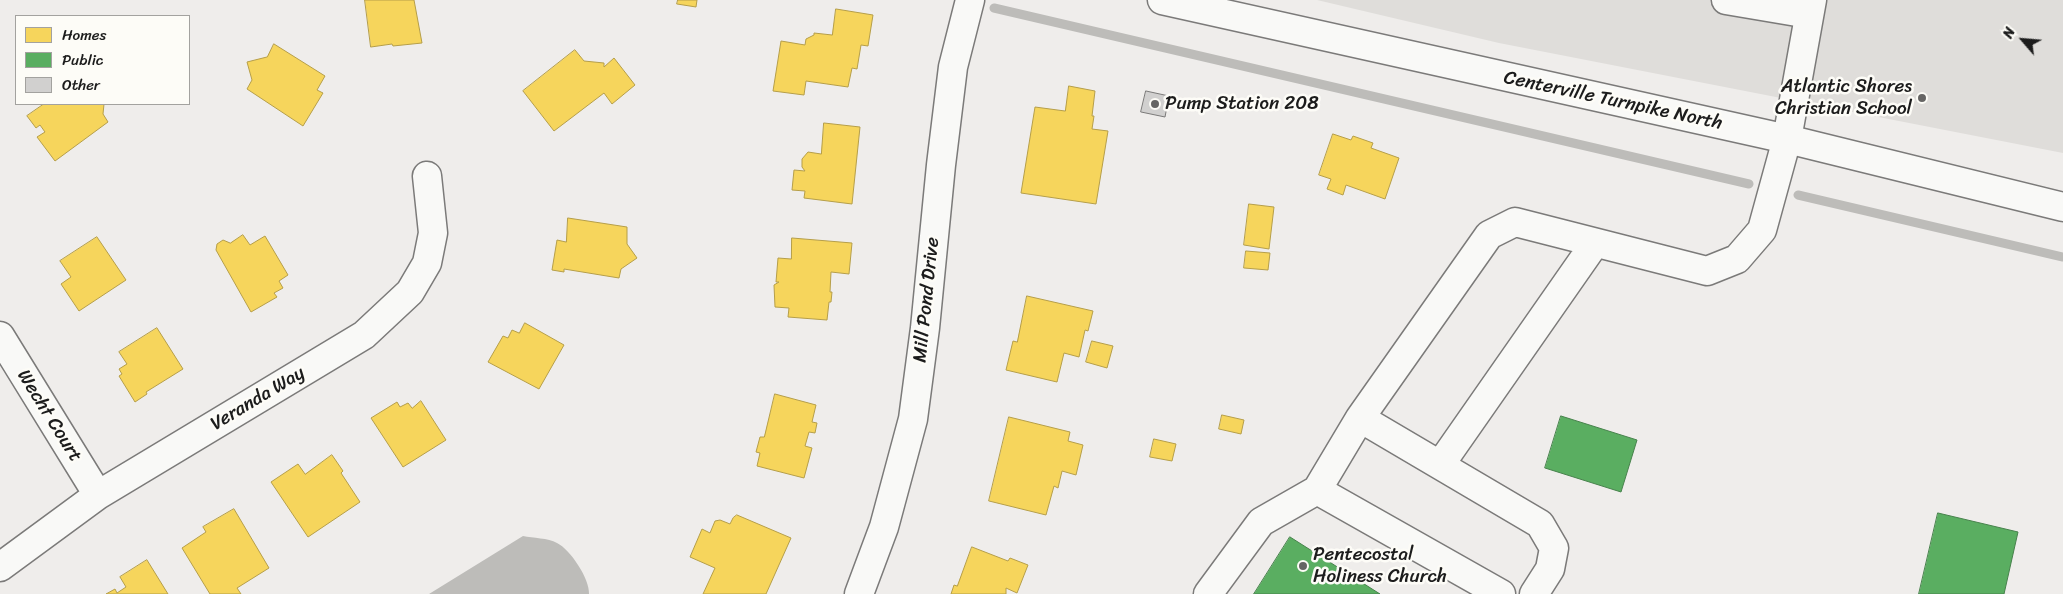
<!DOCTYPE html>
<style>
body{margin:0}
#map{position:relative;width:2063px;height:594px;overflow:hidden;background:#efedeb;font-family:Sriracha,sans-serif}
canvas{display:block}
.legend{position:absolute;left:15px;top:15px;width:175px;height:90px;box-sizing:border-box;background:#fdfcf7;border:1px solid #a3a29f;margin:0;padding:6px 9px;list-style:none;font-size:15px;color:#1c1c1c}
.legend li{display:flex;align-items:center;gap:10px;height:25px}
.legend b{width:25px;border:1px solid #a3a29f}
.north{position:absolute;left:1998px;top:15px;width:50px;height:50px;-webkit-text-stroke:4px #fdfcf7;paint-order:stroke;rotate:297deg;font-size:14px;font-weight:700;line-height:20px;text-align:center;color:#1c1c1c}
.north::after{content:'';display:block;margin:auto;width:18px;height:22px;background:#1c1c1c;clip-path:polygon(50% 0,100% 100%,50% 72%,0 100%)}
</style>
<div id="map">
<canvas width="2063" height="594"></canvas>
<ul class="legend">
<li><b style="height:14px;background:#f6d55c"></b>Homes</li>
<li><b style="height:14px;background:#5aae61"></b>Public</li>
<li><b style="height:14px;background:#d1d0cf"></b>Other</li>
</ul>
<div class="north">N</div>
</div>
<script>
const ctx = document.querySelector('canvas').getContext('2d');
ctx.lineJoin = 'round';
function fillPath(path, color) { ctx.fillStyle = color; ctx.fill(path, 'evenodd'); }
function stroke(path, color, width, dash) { ctx.strokeStyle = color; ctx.lineWidth = width; ctx.lineCap = dash ? 'butt' : 'round'; ctx.setLineDash(dash || []); ctx.stroke(path); }
function label(font, color, halo, rows, align = 'center') {
  ctx.font = font + ' Sriracha,sans-serif'; ctx.lineWidth = 5; ctx.setLineDash([]); ctx.textBaseline = 'middle'; ctx.strokeStyle = halo; ctx.fillStyle = color; for (const [text, x, y, turn = 0] of rows) {
    ctx.save(); ctx.translate(x, y); ctx.rotate((+turn || 0) * Math.PI / 180); ctx.textAlign = isNaN(turn) ? turn : align; if (halo) ctx.strokeText(text, 0, 0); ctx.fillText(text, 0, 0); ctx.restore();
  }
}
const built = new Path2D(`
 M 1317,0 L 2063,0 L 2063,153 L 1499,43 Z`);
const water = new Path2D(`
 M 523,536 C 533,538 548,538 557,543 C 570,549 590,579 589,594 L 429,594 Z`);
const homes = new Path2D(`
 M 365,0 L 414,0 L 422,43 L 393,46 L 392,44 L 371,47 Z
 M 678,0 L 697,0 L 696,7 L 677,4 Z
 M 836,9 L 873,15 L 868,46 L 861,45 L 857,69 L 852,68 L 848,87 L 806,81 L 804,95 L 773,91 L 781,41 L 805,45 L 806,39 L 814,35 L 814,33 L 832,35 Z
 M 274,44 L 325,76 L 317,90 L 323,93 L 303,126 L 247,89 L 252,80 L 247,62 L 267,57 Z
 M 575,50 L 584,61 L 604,63 L 604,67 L 614,58 L 635,85 L 612,104 L 604,93 L 554,131 L 523,91 Z
 M 1069,86 L 1095,91 L 1092,116 L 1094,116 L 1092,129 L 1108,131 L 1096,204 L 1021,193 L 1035,107 L 1065,111 Z
 M 44,104 L 104,104 L 103,114 L 108,122 L 55,161 L 37,137 L 45,132 L 40,125 L 36,128 L 27,116 Z
 M 824,123 L 860,127 L 852,204 L 804,198 L 805,191 L 792,190 L 794,170 L 805,171 L 802,167 L 802,159 L 808,152 L 821,154 Z
 M 1333,134 L 1351,140 L 1353,136 L 1373,143 L 1371,148 L 1399,158 L 1385,199 L 1346,185 L 1343,195 L 1327,189 L 1331,179 L 1319,175 Z
 M 1249,204 L 1274,207 L 1269,249 L 1244,245 Z
 M 568,218 L 627,227 L 627,244 L 637,258 L 621,269 L 619,278 L 564,269 L 564,272 L 552,270 L 557,240 L 566,242 Z
 M 243,235 L 250,245 L 265,236 L 288,275 L 279,281 L 283,288 L 274,293 L 277,297 L 251,312 L 216,250 L 217,244 L 223,240 L 230,243 Z
 M 97,237 L 126,280 L 79,311 L 61,284 L 71,277 L 60,261 Z
 M 792,238 L 852,243 L 849,274 L 831,272 L 830,292 L 832,292 L 831,302 L 829,302 L 827,320 L 788,317 L 789,308 L 775,307 L 774,285 L 779,282 L 776,282 L 778,258 L 791,259 Z
 M 1246,251 L 1270,253 L 1268,270 L 1244,268 Z
 M 1027,296 L 1093,311 L 1088,331 L 1085,330 L 1079,357 L 1064,353 L 1057,382 L 1006,370 L 1013,341 L 1017,342 Z
 M 525,323 L 564,345 L 539,389 L 488,362 L 503,336 L 508,338 L 512,330 L 519,333 Z
 M 157,328 L 183,369 L 146,392 L 147,394 L 135,402 L 119,376 L 122,374 L 119,369 L 127,364 L 119,352 Z
 M 1092,341 L 1113,346 L 1107,368 L 1086,362 Z
 M 775,394 L 816,405 L 812,422 L 817,423 L 815,433 L 809,432 L 805,446 L 812,448 L 804,478 L 757,466 L 760,453 L 756,452 L 760,437 L 764,437 Z
 M 421,401 L 446,440 L 403,467 L 371,418 L 397,402 L 400,407 L 408,403 L 412,408 Z
 M 1222,415 L 1244,420 L 1241,434 L 1219,429 Z
 M 1009,417 L 1070,432 L 1068,441 L 1083,445 L 1076,475 L 1062,471 L 1058,488 L 1054,486 L 1046,515 L 989,501 Z
 M 1154,439 L 1176,444 L 1172,461 L 1150,457 Z
 M 332,455 L 343,471 L 341,473 L 360,502 L 308,537 L 271,482 L 298,464 L 305,474 Z
 M 234,509 L 269,568 L 237,588 L 241,594 L 210,594 L 182,548 L 206,532 L 203,527 Z
 M 737,515 L 791,538 L 766,594 L 703,594 L 715,568 L 690,557 L 702,529 L 710,533 L 715,521 L 720,520 L 730,524 L 733,518 Z
 M 972,547 L 1008,561 L 1010,558 L 1028,565 L 1017,593 L 1006,588 L 1006,594 L 951,594 L 954,585 L 957,586 Z
 M 147,560 L 168,594 L 106,594 L 115,589 L 117,593 L 126,587 L 120,577 Z`);
const public = new Path2D(`
 M 1561,416 L 1637,440 L 1621,492 L 1545,468 Z
 M 1938,513 L 2018,532 L 2004,594 L 1919,594 Z
 M 1290,537 L 1380,594 L 1254,594 Z`);
const stream = new Path2D(`
 M 994,8 L 1749,184
 M 1798,195 L 2063,257`);
const building = new Path2D(`
 M 1146,91 L 1169,96 L 1165,117 L 1141,112 Z`);
const minor = new Path2D(`
 M 1726,0 L 1809,14
 M 0,336 L 98,495
 M 1360,418 L 1540,524 L 1554,548 L 1550,569 L 1534,594
 M 1440,465 L 1595,243
 M 1317,490 L 1501,594
 M 0,567 L 98,495 L 364,335 L 410,292 L 427,263 L 433,233 L 427,176
 M 859,594 L 884,527 L 913,419 L 925,328 L 941,165 L 953,67 L 970,0
 M 1208,594 L 1261,522 L 1317,490 L 1360,418 L 1489,235 L 1515,222 L 1707,271 L 1737,259 L 1762,230 L 1787,139 L 1812,0`);
const major = new Path2D(`
 M 1162,0 L 1787,139 L 2063,207`);
const markers = [
 [1922,98,5,"#666564"],
 [1155,104,5,"#666564"],
 [1303,566,5,"#666564"]
];
const poiNames = [
 ["Atlantic Shores",1912,87,"right"],
 ["Christian School",1912,109,"right"],
 ["Pump Station 208",1165,104],
 ["Pentecostal",1313,555],
 ["Holiness Church",1313,577]
];
const streetNames = [
 ["Centerville Turnpike North",1613,101,12],
 ["Mill Pond Drive",927,300,-84],
 ["Veranda Way",258,399,-31],
 ["Wecht Court",49,416,58]
];
fillPath(built, '#dfddda');
fillPath(water, '#bdbcb9');
fillPath(homes, '#f6d55c');
stroke(homes, '#b59e49', 1);
fillPath(public, '#5aae61');
stroke(public, '#47824c', 1);
stroke(stream, '#bdbcb9', 9);
fillPath(building, '#d1d0cf');
stroke(building, '#7b7a79', 1);
stroke(minor, '#7b7a79', 31);
stroke(major, '#7b7a79', 31);
stroke(minor, '#f9f9f7', 28);
stroke(major, '#f9f9f7', 28);
for (const [x, y, r, color] of markers) { const dot = new Path2D(); dot.arc(x, y, r, 0, 2 * Math.PI); ctx.fillStyle = color; ctx.fill(dot); stroke(dot, '#fdfcf7', 2); }
label('19px', '#1c1c1c', '#fdfcf7', poiNames, 'left');
label('19px', '#1c1c1c', '#fdfcf7', streetNames);
</script>
